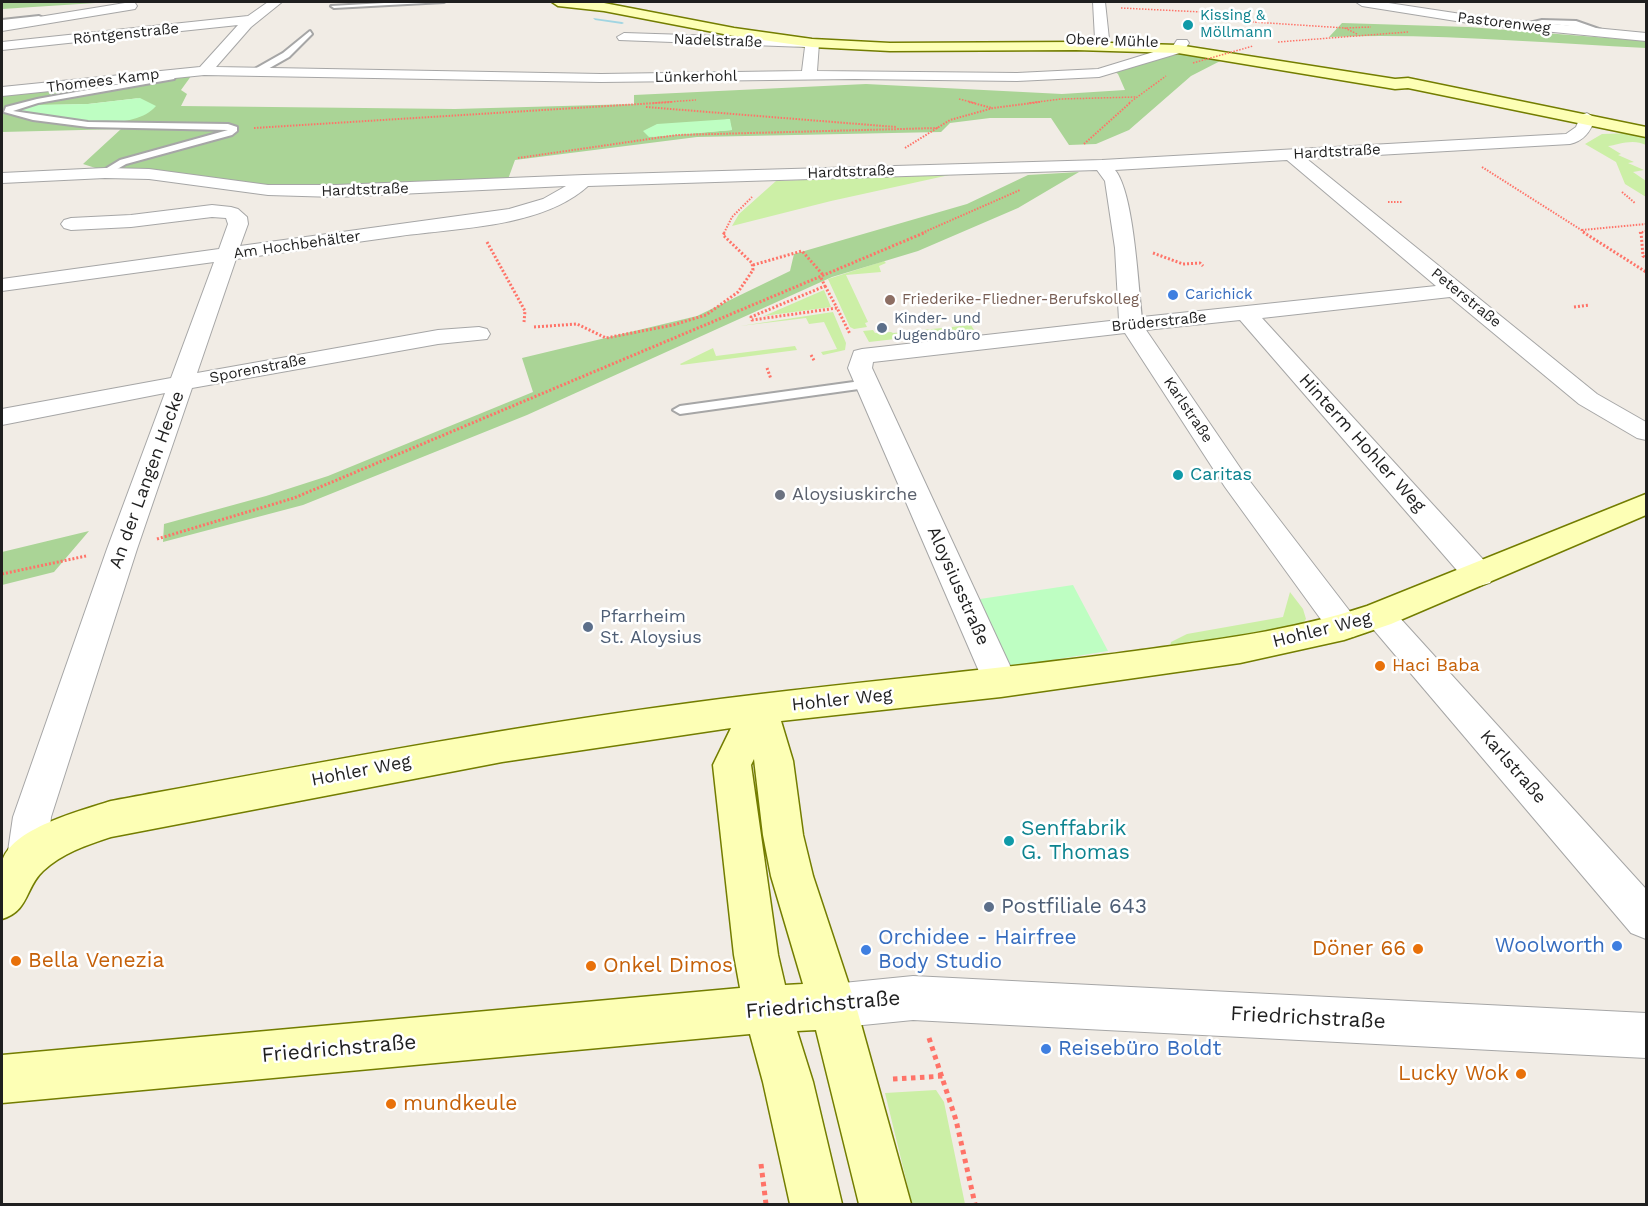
<!DOCTYPE html>
<meta charset="utf-8">
<style>
body{margin:0}
#map{position:relative;width:1648px;height:1206px;overflow:hidden;background:#f1ece5;font-family:"Work Sans",sans-serif}
canvas{display:block}
.frame{position:absolute;inset:0;border:3px solid #1f1f1f;pointer-events:none}
</style>
<div id="map">
<canvas width="1648" height="1206"></canvas>
<div class="frame"></div>
</div>
<script>
const ctx = document.querySelector('canvas').getContext('2d');
ctx.lineJoin = 'round';
function fillPath(path, color) { ctx.fillStyle = color; ctx.fill(path, 'evenodd'); }
function stroke(path, color, width, dash) { ctx.strokeStyle = color; ctx.lineWidth = width; ctx.lineCap = dash ? 'butt' : 'round'; ctx.setLineDash(dash || []); ctx.stroke(path); }
function label(font, color, halo, rows, align = 'center') {
  ctx.font = font + ' "Work Sans",sans-serif'; ctx.lineWidth = 5; ctx.setLineDash([]); ctx.textBaseline = 'middle'; ctx.strokeStyle = halo; ctx.fillStyle = color; for (const [text, x, y, turn = 0] of rows) {
    ctx.save(); ctx.translate(x, y); ctx.rotate((+turn || 0) * Math.PI / 180); ctx.textAlign = isNaN(turn) ? turn : align; if (halo) ctx.strokeText(text, 0, 0); ctx.fillText(text, 0, 0); ctx.restore();
  }
}
const grass = new Path2D(`
 M 1632,133 L 1646,136 L 1646,145 C 1633,138 1617,145 1608,146 L 1621,154 L 1618,155 L 1634,162 L 1628,163 L 1644,170 L 1633,172 L 1646,181 L 1646,197 L 1625,184 L 1616,162 L 1585,144 L 1602,134 Z
 M 954,174 L 831,201 L 732,226 L 739,214 L 776,181 Z
 M 884,261 L 886,263 L 879,266 L 881,272 L 846,275 L 868,322 L 865,323 L 867,327 L 854,329 L 850,327 L 828,279 Z
 M 824,290 L 831,307 L 764,316 Z
 M 833,312 L 846,343 L 845,350 L 823,355 L 821,352 L 837,349 L 824,322 L 809,324 L 806,318 L 740,326 Z
 M 971,325 L 974,330 L 869,342 L 863,331 L 873,330 L 875,333 L 891,332 L 893,333 Z
 M 795,346 L 797,350 L 681,365 L 680,364 L 713,348 L 716,356 Z
 M 1290,592 L 1303,609 L 1306,619 L 1302,624 L 1170,648 L 1171,642 L 1187,634 L 1283,617 Z
 M 936,1090 L 944,1102 L 965,1204 L 912,1204 L 885,1093 Z`);
const forest = new Path2D(`
 M 2,2 L 111,2 L 2,9 Z
 M 1342,23 L 1469,27 L 1646,41 L 1646,48 C 1541,43 1435,33 1329,37 Z
 M 1177,50 L 1228,57 L 1191,76 L 1129,130 L 1096,144 L 1069,145 L 1051,118 L 990,118 L 950,123 L 941,132 L 697,137 L 515,160 L 507,182 L 335,190 L 108,172 L 83,164 L 121,129 L 2,132 L 2,92 L 194,72 L 181,90 L 187,94 L 181,106 L 455,109 L 634,104 L 634,95 L 866,84 L 1062,94 L 1125,90 L 1118,74 L 1112,70 ZM 140,98 L 64,119 L 47,105 L 88,104 ZM 729,119 L 732,130 L 649,137 Z
 M 1079,172 L 1018,208 L 918,251 L 832,277 L 527,415 L 303,505 L 163,542 L 164,524 L 266,496 L 328,476 L 533,392 L 522,358 L 697,316 L 790,271 L 794,254 L 967,204 L 1028,175 Z
 M 89,531 L 54,572 L 2,585 L 2,552 Z`);
const park = new Path2D(`
 M 140,98 L 156,106 C 132,135 53,118 19,114 L 14,111 L 14,109 L 30,105 L 88,104 Z
 M 730,119 L 732,130 L 649,137 L 643,131 L 657,124 Z
 M 1073,585 L 1108,651 L 1009,667 L 980,599 Z`);
const stream = new Path2D(`
 M 593,18 L 622,22 L 624,23 L 622,24 L 595,20 Z`);
const pathFar3 = new Path2D(`
 M 1121,8 L 1202,12 L 1207,19 L 1345,28
 M 1357,34 L 1345,28 L 1371,27
 M 1278,42 L 1408,32
 M 959,99 L 975,103
 M 653,103 L 696,100
 M 1029,103 L 1061,99 L 1136,97
 M 1129,103 L 1166,76`);
const pathFar2 = new Path2D(`
 M 969,102 L 992,108
 M 646,107 L 896,127
 M 254,128 L 672,102
 M 1084,144 L 1131,102
 M 905,148 L 950,120 L 993,108 L 1040,102
 M 518,158 L 677,135 L 938,128
 M 1482,167 L 1586,233
 M 1622,192 L 1635,203
 M 1388,202 L 1402,202
 M 1582,230 L 1646,224
 M 724,233 L 732,217 L 752,197
 M 922,233 L 1020,190
 M 1639,233 L 1646,231`);
const pathFar1 = new Path2D(`
 M 1583,232 L 1646,272
 M 1641,232 L 1643,256 L 1646,258
 M 487,242 L 525,311 L 524,322
 M 1153,253 L 1183,264 L 1200,263 L 1203,266
 M 753,265 L 802,251 L 824,276
 M 821,278 L 825,286 L 751,317 L 752,320 L 837,308 L 850,334
 M 825,286 L 837,308
 M 1574,307 L 1589,305
 M 534,327 L 577,324 L 606,338 L 673,325 L 706,315 L 738,292 L 753,270 L 752,263 L 723,235 L 725,232
 M 811,355 L 815,362
 M 767,368 L 771,379
 M 157,539 L 294,498 L 926,232
 M 2,574 L 86,556`);
const path = new Path2D(`
 M 929,1038 L 956,1120 L 975,1204
 M 893,1079 L 944,1076
 M 761,1164 L 766,1204`);
const lane = new Path2D(`
 M 402,2 L 444,2 L 334,8 L 331,6 Z
 M 39,16 L 47,20 L 2,24 L 2,20 Z
 M 1542,20 L 1576,21 L 1613,34 L 1610,36 C 1578,26 1552,20 1519,28 L 1516,26 Z
 M 310,31 L 312,34 L 289,57 L 259,74 L 253,74 L 253,70 L 283,53 Z
 M 171,75 L 175,77 L 174,79 L 38,103 L 13,111 L 88,122 L 228,124 L 237,127 L 237,131 L 232,135 L 126,164 L 105,176 L 102,175 L 102,171 L 120,160 L 228,130 L 88,127 L 33,120 L 4,112 L 6,107 L 37,99 Z
 M 868,380 L 873,381 L 874,384 L 873,387 L 680,414 L 673,410 L 680,406 Z`);
const street = new Path2D(`
 M 131,2 L 135,3 L 137,6 L 135,9 L 2,31 L 2,23 Z
 M 268,2 L 282,2 L 251,27 L 216,67 L 601,74 L 802,71 L 805,47 L 619,40 L 617,37 L 624,33 L 812,39 L 819,43 L 817,71 L 1017,73 L 1098,69 L 1173,46 L 1177,40 L 1187,40 L 1189,43 L 1183,52 L 1099,77 L 1017,81 L 855,79 L 601,82 L 204,75 L 2,96 L 2,87 L 200,67 L 238,25 L 2,50 L 2,42 L 248,16 Z
 M 1093,2 L 1105,2 L 1109,39 L 1107,42 L 1097,42 L 1095,39 Z
 M 1356,2 L 1382,2 L 1481,17 L 1646,33 L 1646,41 L 1481,25 L 1362,6 Z
 M 1587,113 L 1595,118 C 1591,131 1584,141 1570,144 L 1307,159 L 1597,394 L 1646,422 L 1646,440 L 1637,438 L 1579,404 L 1450,297 L 1262,318 L 1490,567 L 1494,575 L 1490,583 L 1479,586 L 1468,583 L 1240,320 L 1146,330 L 1245,475 L 1355,618 L 1360,627 L 1355,636 L 1344,639 L 1333,636 L 1225,487 L 1125,333 L 873,362 L 872,368 L 1018,683 L 1013,693 L 1001,696 L 989,693 L 984,683 L 848,368 L 854,351 L 862,349 L 1119,320 L 1115,248 L 1105,181 L 1097,170 L 588,186 C 543,227 459,228 400,236 C 345,244 291,251 236,259 L 197,373 L 438,330 L 479,327 L 487,329 L 490,334 L 487,339 L 438,344 L 192,388 L 137,549 L 51,817 L 47,858 L 41,871 L 27,876 L 13,871 L 7,858 L 13,817 L 107,549 L 165,393 L 2,425 L 2,409 L 171,378 L 214,262 L 2,291 L 2,279 L 219,249 L 228,224 L 226,218 L 212,217 L 131,227 L 71,230 L 64,228 L 61,224 L 64,220 L 71,218 L 131,215 L 212,205 L 231,207 L 238,209 L 247,217 L 248,224 L 240,246 L 509,209 L 543,199 L 566,186 L 336,197 L 268,195 L 149,179 L 105,178 L 2,183 L 2,173 L 105,168 L 149,169 L 268,185 L 336,185 L 584,175 L 1102,160 L 1566,134 L 1576,127 L 1581,115 ZM 1287,160 L 1436,286 L 1142,317 C 1138,284 1134,193 1115,170 Z
 M 1379,603 L 1390,607 L 1646,889 L 1646,939 L 1631,933 L 1368,623 L 1363,615 L 1368,607 Z
 M 913,976 L 1646,1013 L 1646,1058 L 913,1020 L 833,1028 L 817,1022 L 811,1006 L 817,990 L 833,984 Z`);
const secondary = new Path2D(`
 M 552,2 L 604,3 L 734,28 L 812,39 L 890,43 L 1076,42 L 1178,45 L 1395,79 L 1408,78 L 1646,127 L 1646,137 L 1408,88 L 1395,89 L 1178,53 L 1076,50 L 890,51 L 812,47 L 734,36 L 604,11 L 558,6 Z
 M 1646,494 L 1646,515 L 1391,624 L 1344,640 L 1240,663 L 1001,697 L 781,721 L 793,761 L 803,835 L 813,876 L 856,1006 L 911,1204 L 859,1204 L 816,1030 L 797,1031 L 813,1082 L 842,1204 L 790,1204 L 763,1082 L 750,1034 L 2,1103 L 2,1055 L 740,988 L 734,955 L 713,765 L 731,728 L 502,762 L 111,837 C 87,845 62,853 43,871 C 25,888 29,911 2,919 C 2,901 0,881 2,863 C 8,829 83,810 111,801 C 327,761 542,720 761,694 C 886,679 1011,668 1135,651 C 1213,640 1292,631 1367,606 ZM 754,759 L 763,835 L 771,876 L 803,984 L 785,985 L 778,955 L 751,765 Z`);
const pathBridge = new Path2D(`
 M 1193,63 L 1253,46`);
const markers = [
 [1188,25,6,"#0f9aa8"],
 [1173,295,6,"#3f7fe0"],
 [890,300,6,"#8d6e63"],
 [882,328,6,"#5c6f8a"],
 [1178,475,6,"#0f9aa8"],
 [780,495,6,"#6b7280"],
 [588,627,6,"#5c6f8a"],
 [1380,666,6,"#e8710a"],
 [1009,841,6,"#0f9aa8"],
 [989,907,6,"#5c6f8a"],
 [1617,946,6,"#3f7fe0"],
 [1418,949,6,"#e8710a"],
 [866,950,6,"#3f7fe0"],
 [16,961,6,"#e8710a"],
 [591,966,6,"#e8710a"],
 [1046,1049,6,"#3f7fe0"],
 [1521,1074,6,"#e8710a"],
 [391,1104,6,"#e8710a"]
];
const farCulturenames = [
 ["Kissing &",1200,16],
 ["Möllmann",1200,33]
];
const farStreetnames = [
 ["Pastorenweg",1504,23,7],
 ["Röntgenstraße",126,34,-6],
 ["Nadelstraße",718,41,2],
 ["Obere Mühle",1112,41,2],
 ["Lünkerhohl",696,77,-1],
 ["Thomees Kamp",103,81,-7],
 ["Hardtstraße",1337,152,-3],
 ["Hardtstraße",851,172,-2],
 ["Hardtstraße",365,190,-2],
 ["Am Hochbehälter",297,245,-8],
 ["Peterstraße",1466,298,39],
 ["Brüderstraße",1159,322,-6],
 ["Sporenstraße",258,369,-11],
 ["Karlstraße",1188,410,56]
];
const farShopnames = [
 ["Carichick",1185,295]
];
const farEducationnames = [
 ["Friederike-Fliedner-Berufskolleg",902,300]
];
const farServicenames = [
 ["Kinder- und",894,319],
 ["Jugendbüro",894,336]
];
const streetNames = [
 ["Hinterm Hohler Weg",1362,443,48],
 ["An der Langen Hecke",147,480,-70],
 ["Aloysiusstraße",958,586,66],
 ["Hohler Weg",1322,630,-14],
 ["Hohler Weg",842,700,-6],
 ["Karlstraße",1513,767,49],
 ["Hohler Weg",361,771,-11]
];
const cultureNames = [
 ["Caritas",1190,475]
];
const worshipNames = [
 ["Aloysiuskirche",792,495]
];
const serviceNames = [
 ["Pfarrheim",600,617],
 ["St. Aloysius",600,638]
];
const foodNames = [
 ["Haci Baba",1392,666]
];
const nearCulturenames = [
 ["Senffabrik",1021,829],
 ["G. Thomas",1021,853]
];
const nearServicenames = [
 ["Postfiliale 643",1001,907]
];
const nearShopnames = [
 ["Orchidee - Hairfree",878,938],
 ["Body Studio",878,962],
 ["Woolworth",1605,946,"right"],
 ["Reisebüro Boldt",1058,1049]
];
const nearFoodnames = [
 ["Döner 66",1406,949,"right"],
 ["Bella Venezia",28,961],
 ["Onkel Dimos",603,966],
 ["Lucky Wok",1509,1074,"right"],
 ["mundkeule",403,1104]
];
const nearStreetnames = [
 ["Friedrichstraße",823,1005,-5],
 ["Friedrichstraße",1308,1018,3],
 ["Friedrichstraße",339,1049,-5]
];
fillPath(grass, '#ccefa6');
fillPath(forest, '#aad496');
fillPath(park, '#befec2');
fillPath(stream, '#a1d5e2');
stroke(lane, '#a6a6a6', 4);
stroke(street, '#a6a6a6', 2);
stroke(secondary, '#737d00', 3);
stroke(pathFar3, '#ff7368', 1.5, [1.5, 1.5]);
stroke(pathFar2, '#ff7368', 2, [1.5, 1.5]);
stroke(pathFar1, '#ff7368', 3, [2, 2]);
stroke(path, '#ff7368', 5, [4.5, 4.5]);
fillPath(lane, '#fff');
fillPath(street, '#fff');
fillPath(secondary, '#fdffb5');
stroke(pathBridge, '#ff7368', 1.5, [1.5, 1.5]);
for (const [x, y, r, color] of markers) { const dot = new Path2D(); dot.arc(x, y, r, 0, 2 * Math.PI); ctx.fillStyle = color; ctx.fill(dot); stroke(dot, '#fff', 2); }
label('15px', '#0d838f', '#fff', farCulturenames, 'left');
label('15px', '#1f1f1f', '#fff', farStreetnames);
label('15px', '#366cbe', '#fff', farShopnames, 'left');
label('15px', '#785e54', '#fff', farEducationnames, 'left');
label('15px', '#4e5e75', '#fff', farServicenames, 'left');
label('18px', '#1f1f1f', '#fff', streetNames);
label('18px', '#0d838f', '#fff', cultureNames, 'left');
label('18px', '#5b616d', '#fff', worshipNames, 'left');
label('18px', '#4e5e75', '#fff', serviceNames, 'left');
label('18px', '#c56008', '#fff', foodNames, 'left');
label('21px', '#0d838f', '#fff', nearCulturenames, 'left');
label('21px', '#4e5e75', '#fff', nearServicenames, 'left');
label('21px', '#366cbe', '#fff', nearShopnames, 'left');
label('21px', '#c56008', '#fff', nearFoodnames, 'left');
label('21px', '#1f1f1f', '#fff', nearStreetnames);
</script>
